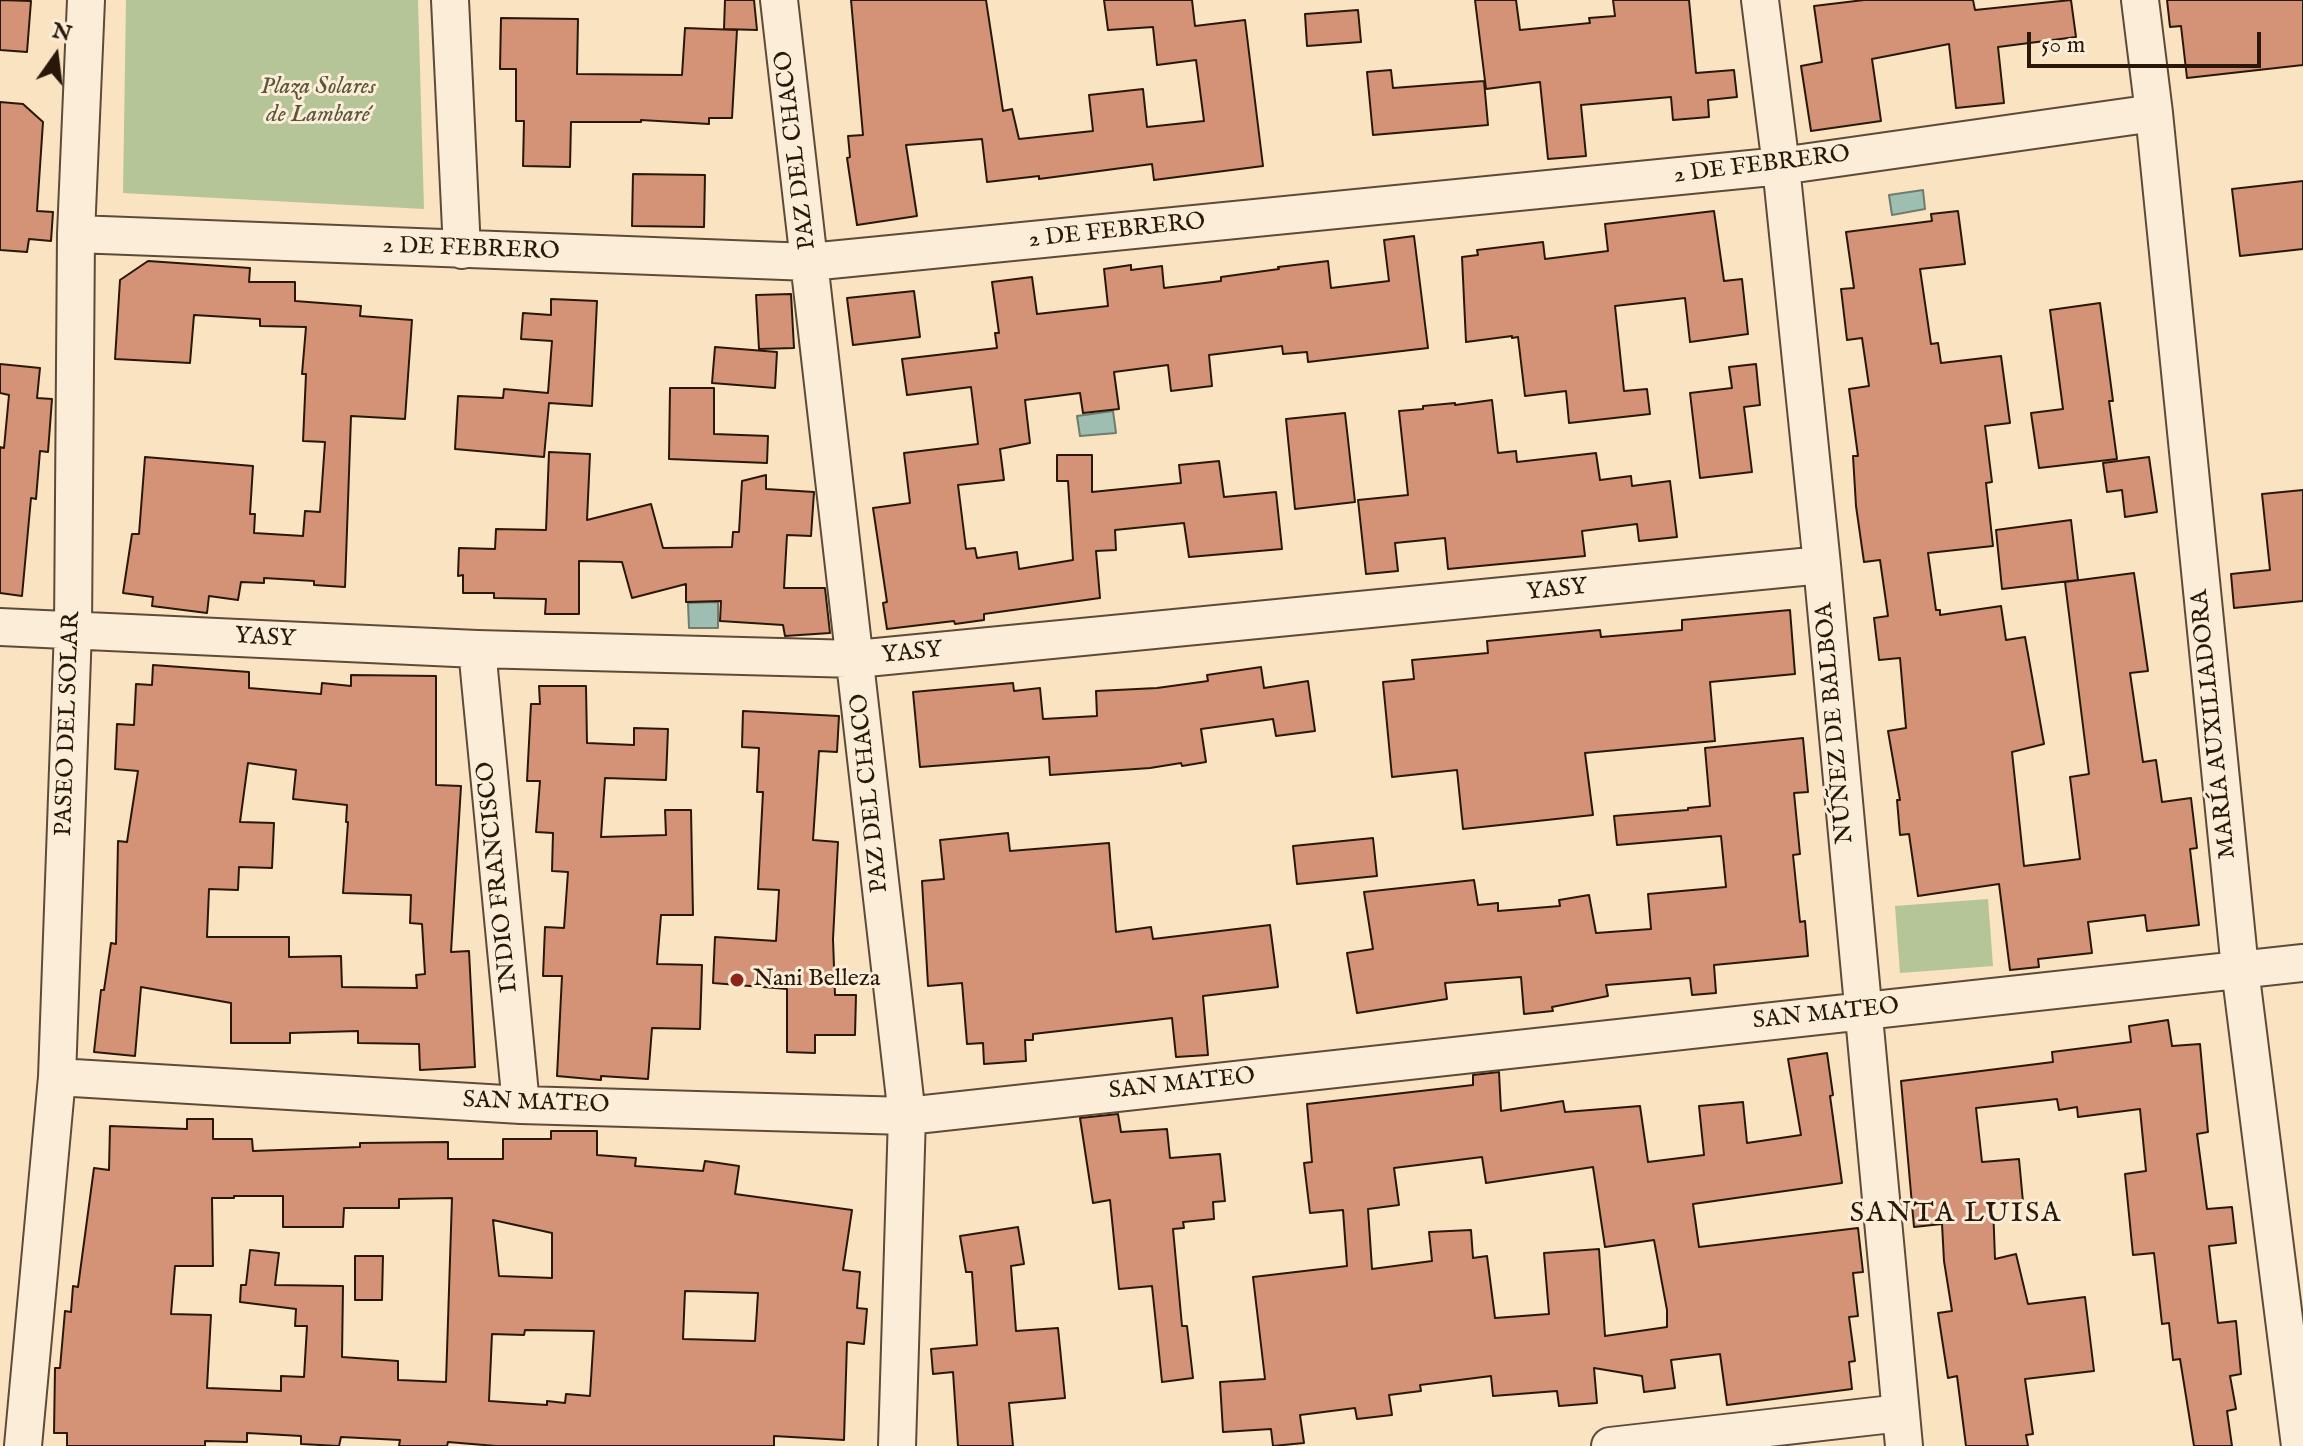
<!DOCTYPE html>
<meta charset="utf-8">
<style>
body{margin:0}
#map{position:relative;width:2303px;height:1446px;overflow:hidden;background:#f9e3c1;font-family:"IM FELL English",serif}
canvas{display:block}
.north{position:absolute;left:16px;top:16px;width:80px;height:80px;-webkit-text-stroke:6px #fbedd7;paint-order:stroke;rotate:14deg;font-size:22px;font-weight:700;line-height:32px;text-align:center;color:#291809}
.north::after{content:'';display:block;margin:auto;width:28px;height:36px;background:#291809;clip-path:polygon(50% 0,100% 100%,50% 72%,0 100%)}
.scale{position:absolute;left:2027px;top:32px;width:234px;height:36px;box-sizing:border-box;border:4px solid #291809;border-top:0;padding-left:10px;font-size:24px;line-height:28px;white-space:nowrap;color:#291809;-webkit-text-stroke:6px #fbedd7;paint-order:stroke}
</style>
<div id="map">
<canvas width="2303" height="1446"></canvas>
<div class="north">N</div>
<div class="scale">50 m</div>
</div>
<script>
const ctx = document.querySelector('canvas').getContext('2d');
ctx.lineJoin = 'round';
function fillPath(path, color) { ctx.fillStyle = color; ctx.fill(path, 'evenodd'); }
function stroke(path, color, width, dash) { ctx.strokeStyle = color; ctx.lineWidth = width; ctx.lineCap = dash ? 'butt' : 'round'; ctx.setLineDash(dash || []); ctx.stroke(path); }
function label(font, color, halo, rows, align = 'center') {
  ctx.font = font + ' "IM FELL English",serif'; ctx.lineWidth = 6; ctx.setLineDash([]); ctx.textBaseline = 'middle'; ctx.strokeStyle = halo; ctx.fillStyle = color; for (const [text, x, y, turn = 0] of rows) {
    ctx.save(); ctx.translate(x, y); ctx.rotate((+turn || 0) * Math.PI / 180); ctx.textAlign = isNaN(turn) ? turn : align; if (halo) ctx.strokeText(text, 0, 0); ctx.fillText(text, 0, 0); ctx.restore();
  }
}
const green = new Path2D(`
 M 126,0 L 418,0 L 424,209 L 123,193 Z
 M 1988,899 L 1993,966 L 1900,973 L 1895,906 Z`);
const water = new Path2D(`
 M 1923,190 L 1925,209 L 1892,215 L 1889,195 Z
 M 1113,411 L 1116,433 L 1080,436 L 1077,416 Z
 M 718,602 L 718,628 L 689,628 L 688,603 Z`);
const building = new Path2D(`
 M 0,0 L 31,1 L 27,52 L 0,50 Z
 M 725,0 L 754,0 L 757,30 L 724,29 Z
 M 851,0 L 986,0 L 1003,111 L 1012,109 L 1019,139 L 1093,131 L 1089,95 L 1143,89 L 1147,127 L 1204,121 L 1196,60 L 1157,65 L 1153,27 L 1108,30 L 1104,0 L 1192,0 L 1195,26 L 1245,20 L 1263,166 L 1154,180 L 1152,164 L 1039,179 L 1039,176 L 987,182 L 982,139 L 906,145 L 917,216 L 857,225 L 847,158 L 850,157 L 848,136 L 863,135 Z
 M 1475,0 L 1516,0 L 1520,30 L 1590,23 L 1589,18 L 1615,16 L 1613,0 L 1689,0 L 1696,73 L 1734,70 L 1737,97 L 1708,100 L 1709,117 L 1673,120 L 1671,97 L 1581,105 L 1586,156 L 1548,159 L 1540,82 L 1486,89 Z
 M 1864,0 L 1973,0 L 1975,10 L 2071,0 L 2076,37 L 1998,47 L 2004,103 L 1956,108 L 1949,44 L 1872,59 L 1881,121 L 1811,131 L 1801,66 L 1822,62 L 1814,6 Z
 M 2167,0 L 2303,0 L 2303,65 L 2187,78 L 2181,26 L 2170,27 Z
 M 1358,10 L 1361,42 L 1307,46 L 1305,14 Z
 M 501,18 L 578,19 L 577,74 L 682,75 L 685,28 L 737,30 L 732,118 L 709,118 L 709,124 L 641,120 L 641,122 L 571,122 L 570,167 L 523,166 L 524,121 L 516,121 L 516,69 L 500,69 Z
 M 1391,70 L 1393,88 L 1484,81 L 1488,125 L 1373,135 L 1367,72 Z
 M 0,102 L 23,104 L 43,122 L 37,211 L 53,212 L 51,241 L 29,239 L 27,252 L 0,250 Z
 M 633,174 L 705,175 L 704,227 L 632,226 Z
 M 2303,181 L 2303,249 L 2240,256 L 2232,189 Z
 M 1714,211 L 1724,281 L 1742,279 L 1748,334 L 1690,342 L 1685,298 L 1615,306 L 1624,391 L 1647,389 L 1650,414 L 1569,423 L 1566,391 L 1525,396 L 1518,337 L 1512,338 L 1512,336 L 1466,342 L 1462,257 L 1478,255 L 1477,250 L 1543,242 L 1545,259 L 1608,251 L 1605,224 Z
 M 1958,211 L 1965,264 L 1920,269 L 1931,344 L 1938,343 L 1941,363 L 2001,356 L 2010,423 L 1985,426 L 1992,482 L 1986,483 L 1993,546 L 1928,553 L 1936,610 L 1940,610 L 1940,615 L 2001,606 L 2006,640 L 2025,637 L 2044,744 L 2012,752 L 2024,866 L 2080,859 L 2070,777 L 2089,774 L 2065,582 L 2134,573 L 2148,671 L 2130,673 L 2143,762 L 2156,760 L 2162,802 L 2191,798 L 2197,848 L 2190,849 L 2199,925 L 2147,931 L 2145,915 L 2088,922 L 2092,953 L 2038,959 L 2039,967 L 2010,970 L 1999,884 L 1918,896 L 1909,834 L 1900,835 L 1897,800 L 1900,800 L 1888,731 L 1906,728 L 1900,658 L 1879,660 L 1874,618 L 1888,616 L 1880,560 L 1864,562 L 1856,506 L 1853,456 L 1858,456 L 1849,389 L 1869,386 L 1862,338 L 1847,340 L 1841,289 L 1854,288 L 1846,232 L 1932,221 L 1931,214 Z
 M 1414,236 L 1428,348 L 1308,362 L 1307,352 L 1283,354 L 1282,346 L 1209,355 L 1212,386 L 1171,391 L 1168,365 L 1114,372 L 1119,409 L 1083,413 L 1080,393 L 1025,400 L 1030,443 L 1000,449 L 1004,480 L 958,485 L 966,549 L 975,548 L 977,558 L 1017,552 L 1019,569 L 1073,560 L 1068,481 L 1057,481 L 1057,455 L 1092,455 L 1092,492 L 1181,483 L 1179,465 L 1219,461 L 1224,497 L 1276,492 L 1282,549 L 1189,557 L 1184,523 L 1115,530 L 1116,550 L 1096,551 L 1100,598 L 984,614 L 984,620 L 955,624 L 954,621 L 887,629 L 883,603 L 887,602 L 873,508 L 910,503 L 904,453 L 978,444 L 971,387 L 907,395 L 902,359 L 997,348 L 995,333 L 999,333 L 992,282 L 1032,277 L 1037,314 L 1108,306 L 1104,269 L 1131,265 L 1131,270 L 1162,266 L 1164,288 L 1221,281 L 1221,277 L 1279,269 L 1278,267 L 1328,261 L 1331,288 L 1389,281 L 1384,240 Z
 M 148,261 L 250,268 L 249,282 L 295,282 L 295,301 L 361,306 L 360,316 L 412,320 L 405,419 L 351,416 L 345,587 L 314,585 L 314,581 L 264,578 L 264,583 L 241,582 L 238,600 L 209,596 L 207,613 L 152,606 L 153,597 L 123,593 L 132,534 L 139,534 L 145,457 L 253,466 L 250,514 L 255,514 L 254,533 L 303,536 L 305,511 L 320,512 L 325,442 L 303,441 L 306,374 L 302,374 L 306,327 L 260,326 L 260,319 L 194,315 L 190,363 L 115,359 L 120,280 Z
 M 914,291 L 920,337 L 853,345 L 847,298 Z
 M 791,294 L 794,348 L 759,349 L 756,295 Z
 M 551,299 L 597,301 L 592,406 L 549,403 L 544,457 L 455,449 L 458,396 L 503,398 L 504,389 L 548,393 L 552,341 L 521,339 L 523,313 L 551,315 Z
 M 2100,303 L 2113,401 L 2109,401 L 2117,459 L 2039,468 L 2031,413 L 2063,409 L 2050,310 Z
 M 715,347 L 777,352 L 775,388 L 712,383 Z
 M 0,364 L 40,368 L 37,398 L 52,399 L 48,452 L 40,451 L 36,499 L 31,498 L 22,596 L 0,593 L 0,447 L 4,448 L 9,395 L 0,393 Z
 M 1756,364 L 1760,405 L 1744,407 L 1752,472 L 1700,478 L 1690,393 L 1732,388 L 1729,367 Z
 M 670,388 L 714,388 L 714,434 L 768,436 L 767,463 L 669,459 Z
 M 1492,400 L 1498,453 L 1516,451 L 1517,462 L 1596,453 L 1600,480 L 1631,476 L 1632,486 L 1670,481 L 1677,537 L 1639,541 L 1637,524 L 1582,531 L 1585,556 L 1448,569 L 1445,538 L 1395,543 L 1398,571 L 1366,574 L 1358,500 L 1408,495 L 1399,411 L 1423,409 L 1423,406 L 1455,403 L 1455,405 Z
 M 1345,413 L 1355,502 L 1295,509 L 1286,419 Z
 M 549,452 L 590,454 L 587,520 L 651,504 L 663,548 L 732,547 L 733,532 L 739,532 L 742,481 L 766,475 L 766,489 L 814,492 L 811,536 L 787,535 L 784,588 L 825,588 L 830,633 L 785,636 L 783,625 L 720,621 L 721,601 L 686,602 L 686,584 L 632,598 L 622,562 L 579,561 L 579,614 L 545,614 L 546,599 L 494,598 L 494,593 L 463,593 L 463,575 L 458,576 L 459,548 L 495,549 L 496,529 L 546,530 Z
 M 2149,457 L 2157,512 L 2125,517 L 2122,490 L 2107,492 L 2103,463 Z
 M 2303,490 L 2303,601 L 2234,608 L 2231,574 L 2270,570 L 2262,494 Z
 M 2071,520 L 2078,580 L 2002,589 L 1996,530 Z
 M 1790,610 L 1795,674 L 1710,682 L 1715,741 L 1585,753 L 1593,815 L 1463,829 L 1457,770 L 1392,777 L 1383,682 L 1414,679 L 1412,660 L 1488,653 L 1487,641 L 1600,630 L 1601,637 L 1682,630 L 1682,620 Z
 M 153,665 L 249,672 L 249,688 L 321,694 L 322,683 L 351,686 L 351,675 L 436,676 L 436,785 L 461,786 L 451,952 L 469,951 L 475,1067 L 420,1070 L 419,1044 L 358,1043 L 358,1031 L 290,1033 L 290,1043 L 231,1043 L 231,1003 L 141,987 L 135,1056 L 94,1052 L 101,990 L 104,990 L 111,943 L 116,944 L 118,841 L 127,842 L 138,771 L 115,769 L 117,724 L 134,725 L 136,684 L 152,685 ZM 248,763 L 296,770 L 293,799 L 347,805 L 346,822 L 348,822 L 343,893 L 411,895 L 410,923 L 422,924 L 425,974 L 416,975 L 417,988 L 342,987 L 341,956 L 289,957 L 289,937 L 207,937 L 209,889 L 238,890 L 239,867 L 272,868 L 274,823 L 240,822 Z
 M 1261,667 L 1264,688 L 1308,681 L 1315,731 L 1276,736 L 1273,719 L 1201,729 L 1206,762 L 1182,766 L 1181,763 L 1150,768 L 1050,775 L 1049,757 L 920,767 L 913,692 L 1013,683 L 1014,691 L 1040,688 L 1043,719 L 1097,716 L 1096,691 L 1157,688 L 1208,681 L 1207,675 Z
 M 539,686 L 586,686 L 587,743 L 634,745 L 634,728 L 668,729 L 666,780 L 605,778 L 601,837 L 666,835 L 665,810 L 691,810 L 693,915 L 661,915 L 657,964 L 702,965 L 700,1029 L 652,1028 L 648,1079 L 601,1076 L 601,1080 L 557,1076 L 562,976 L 543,976 L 545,927 L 564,928 L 568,872 L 552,871 L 553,833 L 536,832 L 540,781 L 527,781 L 531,704 L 540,704 Z
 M 743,711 L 839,716 L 837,752 L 819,751 L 813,840 L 838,842 L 833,939 L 835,995 L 856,995 L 855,1035 L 815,1035 L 815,1053 L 787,1052 L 787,989 L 713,983 L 715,937 L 776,941 L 779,890 L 758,889 L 763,792 L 757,792 L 759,748 L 742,747 Z
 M 1803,738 L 1808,792 L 1794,793 L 1800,854 L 1793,855 L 1800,922 L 1805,921 L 1808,956 L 1714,965 L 1716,993 L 1692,995 L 1690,978 L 1606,985 L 1608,996 L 1552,1007 L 1553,1011 L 1524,1014 L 1521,977 L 1445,983 L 1447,999 L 1357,1013 L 1347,953 L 1373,949 L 1364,892 L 1474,880 L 1478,905 L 1498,903 L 1498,911 L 1560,906 L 1559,900 L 1589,895 L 1596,933 L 1651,929 L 1648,894 L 1726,887 L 1721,836 L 1617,845 L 1614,816 L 1688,810 L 1688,808 L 1710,806 L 1705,748 Z
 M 1008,833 L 1010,851 L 1109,843 L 1116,932 L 1151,927 L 1153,939 L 1270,925 L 1278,987 L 1203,996 L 1208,1055 L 1176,1057 L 1172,1018 L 1033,1034 L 1033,1040 L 1025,1040 L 1026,1061 L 984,1064 L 983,1043 L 967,1044 L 962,983 L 928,986 L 922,881 L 944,879 L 940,840 Z
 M 1373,838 L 1377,876 L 1297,884 L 1293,846 Z
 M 2168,1020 L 2172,1046 L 2200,1044 L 2208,1132 L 2197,1134 L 2207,1209 L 2232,1207 L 2236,1243 L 2209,1246 L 2218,1323 L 2236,1321 L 2241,1374 L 2230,1376 L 2236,1409 L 2227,1411 L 2232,1446 L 2194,1446 L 2180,1359 L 2173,1360 L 2169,1323 L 2162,1324 L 2154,1253 L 2133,1255 L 2125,1174 L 2146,1171 L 2140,1109 L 2078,1117 L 2077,1107 L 2059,1110 L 2057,1099 L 1976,1108 L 1982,1162 L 2019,1159 L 2023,1202 L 1993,1205 L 1995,1259 L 2016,1254 L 2028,1304 L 2085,1297 L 2094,1371 L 2025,1379 L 2033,1434 L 2026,1435 L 2028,1446 L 1966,1446 L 1957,1376 L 1948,1378 L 1938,1313 L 1952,1311 L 1944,1261 L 1942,1224 L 1914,1227 L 1901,1081 L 2053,1062 L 2052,1052 L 2131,1042 L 2129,1026 Z
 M 1827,1053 L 1833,1095 L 1830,1096 L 1842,1183 L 1693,1204 L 1699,1247 L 1858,1228 L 1863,1272 L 1853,1273 L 1858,1316 L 1849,1317 L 1855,1361 L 1849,1362 L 1852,1389 L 1727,1405 L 1720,1354 L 1671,1360 L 1675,1388 L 1644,1392 L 1642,1376 L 1594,1368 L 1597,1403 L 1559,1406 L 1557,1391 L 1493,1396 L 1491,1376 L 1420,1385 L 1421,1391 L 1389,1395 L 1392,1415 L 1357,1419 L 1355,1408 L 1300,1415 L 1304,1443 L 1273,1446 L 1271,1429 L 1223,1432 L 1220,1382 L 1265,1379 L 1253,1277 L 1347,1266 L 1343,1210 L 1310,1213 L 1304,1163 L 1312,1162 L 1307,1104 L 1473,1085 L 1473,1075 L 1499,1072 L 1501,1111 L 1563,1101 L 1565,1112 L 1640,1106 L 1648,1162 L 1704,1155 L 1699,1106 L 1743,1102 L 1747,1143 L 1801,1135 L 1788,1059 ZM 1482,1157 L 1486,1183 L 1593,1167 L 1605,1247 L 1654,1240 L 1667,1310 L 1667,1327 L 1605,1336 L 1599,1249 L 1544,1253 L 1549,1314 L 1495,1318 L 1487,1256 L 1473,1258 L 1471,1230 L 1429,1232 L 1432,1261 L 1372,1269 L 1368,1209 L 1399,1205 L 1394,1168 Z
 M 1118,1114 L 1121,1132 L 1167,1129 L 1170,1158 L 1220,1154 L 1225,1201 L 1213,1202 L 1214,1219 L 1183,1222 L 1184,1228 L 1173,1229 L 1182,1326 L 1187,1326 L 1193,1378 L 1162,1382 L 1152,1286 L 1119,1289 L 1110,1200 L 1093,1203 L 1080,1118 Z
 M 187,1119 L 213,1119 L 213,1139 L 252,1139 L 253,1151 L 360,1147 L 360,1143 L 448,1142 L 448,1159 L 503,1159 L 503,1139 L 551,1139 L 551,1131 L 597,1131 L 597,1155 L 636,1158 L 635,1166 L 703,1171 L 705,1161 L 739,1166 L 735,1194 L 852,1210 L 843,1270 L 860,1272 L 857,1308 L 867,1309 L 864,1344 L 847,1342 L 844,1440 L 774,1436 L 774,1446 L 496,1446 L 448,1442 L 447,1446 L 399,1446 L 400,1440 L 341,1437 L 339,1446 L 301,1444 L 301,1436 L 247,1433 L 247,1442 L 205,1441 L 205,1446 L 67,1446 L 67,1433 L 54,1433 L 55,1368 L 60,1368 L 65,1311 L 71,1312 L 73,1286 L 78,1287 L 94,1168 L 109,1170 L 110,1126 L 187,1129 ZM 234,1196 L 283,1196 L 283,1227 L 343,1227 L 344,1208 L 399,1208 L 399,1199 L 452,1198 L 446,1382 L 398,1380 L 398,1361 L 342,1357 L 343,1286 L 275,1285 L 279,1253 L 250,1250 L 246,1285 L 241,1285 L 240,1302 L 296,1309 L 295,1326 L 307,1326 L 304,1377 L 281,1376 L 281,1391 L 207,1388 L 211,1315 L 171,1314 L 175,1266 L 213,1266 L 212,1198 L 234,1198 ZM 493,1220 L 552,1233 L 552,1278 L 499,1276 ZM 685,1291 L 758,1293 L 755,1341 L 683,1339 ZM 525,1330 L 594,1331 L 590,1396 L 566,1394 L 565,1403 L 547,1401 L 547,1405 L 489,1401 L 492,1334 L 524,1335 Z
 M 1018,1227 L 1024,1264 L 1011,1266 L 1016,1331 L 1058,1328 L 1065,1398 L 1009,1403 L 1013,1446 L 958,1446 L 953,1372 L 933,1374 L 931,1349 L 977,1345 L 972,1272 L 966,1272 L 960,1236 Z
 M 355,1256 L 383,1256 L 382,1300 L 355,1300 Z`);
const street = new Path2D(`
 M 450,0 L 462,250
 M 779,0 L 907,1116 L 897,1446
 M 1760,0 L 1781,166 L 1822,565 L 1904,1446
 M 2140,0 L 2154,113 L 2240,969 L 2300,1446
 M 76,234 L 810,262 L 1781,166 L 2154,113
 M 0,627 L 477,649 L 856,659 L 1822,565
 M 477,649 L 521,1105
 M 57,1077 L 521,1105 L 907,1116 L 2303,963
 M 23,1446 L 57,1077 L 73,629 L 76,234 L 86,0
 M 1610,1446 L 1901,1413`);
const markers = [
 [737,980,8,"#8f2418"]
];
const parkNames = [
 ["Plaza Solares",318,88],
 ["de Lambaré",318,116]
];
const streetNames = [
 ["PAZ DEL CHACO",797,150,-97],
 ["2 DE FEBRERO",1762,166,-7],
 ["2 DE FEBRERO",1117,232,-6],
 ["2 DE FEBRERO",471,250,2],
 ["YASY",1557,591,-6],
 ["YASY",265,639,3],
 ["YASY",912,654,-6],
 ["NÚÑEZ DE BALBOA",1836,723,-95],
 ["PASEO DEL SOLAR",69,724,-88],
 ["MARÍA AUXILIADORA",2215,724,-96],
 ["PAZ DEL CHACO",871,793,-96],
 ["INDIO FRANCISCO",499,877,-96],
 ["SAN MATEO",1826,1015,-6],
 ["SAN MATEO",1182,1085,-6],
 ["SAN MATEO",536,1104,2]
];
const poiNames = [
 ["Nani Belleza",753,980]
];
const quarterNames = [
 ["SANTA LUISA",1956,1215]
];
fillPath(green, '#b6c598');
fillPath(water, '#9ebeb1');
stroke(water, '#6f7c6e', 2);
fillPath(building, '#d49277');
stroke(building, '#291809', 2);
stroke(street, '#5d4b37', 40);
stroke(street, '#fbedd7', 36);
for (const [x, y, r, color] of markers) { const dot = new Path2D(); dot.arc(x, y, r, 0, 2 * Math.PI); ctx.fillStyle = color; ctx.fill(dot); stroke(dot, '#fbedd7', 3); }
label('italic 24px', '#5a553b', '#fbedd7', parkNames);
label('24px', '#291809', '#fbedd7', streetNames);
label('24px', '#291809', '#fbedd7', poiNames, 'left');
ctx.letterSpacing = '2px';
label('28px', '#291809', '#fbedd7', quarterNames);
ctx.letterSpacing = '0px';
</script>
